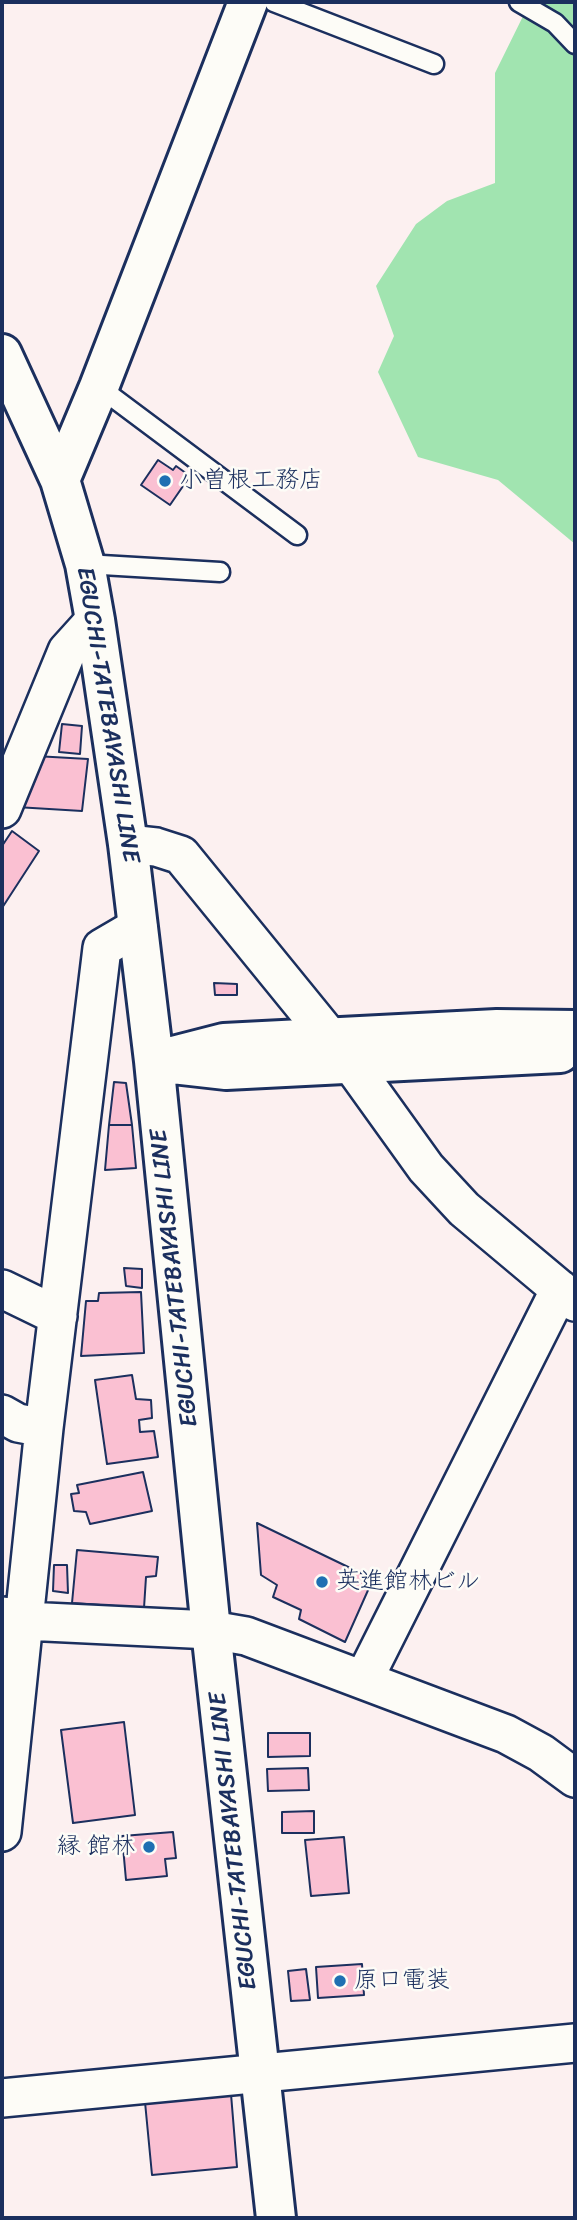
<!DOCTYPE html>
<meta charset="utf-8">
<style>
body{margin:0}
#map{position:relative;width:577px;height:2220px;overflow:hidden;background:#fcf0f0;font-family:Sriracha,sans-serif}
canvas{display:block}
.frame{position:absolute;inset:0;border:4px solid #1b2f5e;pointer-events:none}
</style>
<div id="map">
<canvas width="577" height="2220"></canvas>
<div class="frame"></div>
</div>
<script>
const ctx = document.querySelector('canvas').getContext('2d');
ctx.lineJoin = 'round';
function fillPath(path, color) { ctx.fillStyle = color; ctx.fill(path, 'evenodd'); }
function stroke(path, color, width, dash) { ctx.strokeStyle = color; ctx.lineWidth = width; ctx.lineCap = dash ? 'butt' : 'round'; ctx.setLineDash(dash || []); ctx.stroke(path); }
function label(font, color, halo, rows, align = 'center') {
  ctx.font = font + ' Sriracha,"Klee One",sans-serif'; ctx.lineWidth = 5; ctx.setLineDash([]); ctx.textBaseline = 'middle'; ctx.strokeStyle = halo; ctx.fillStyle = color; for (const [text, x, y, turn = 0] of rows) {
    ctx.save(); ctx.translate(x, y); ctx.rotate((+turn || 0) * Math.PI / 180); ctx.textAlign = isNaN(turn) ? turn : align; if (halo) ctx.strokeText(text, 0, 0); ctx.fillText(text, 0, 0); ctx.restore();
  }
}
const green = new Path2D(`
 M 530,2 L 575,2 L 575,544 L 498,480 L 418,457 L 378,372 L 394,336 L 376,286 L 416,224 L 447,201 L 495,183 L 495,73 Z`);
const building = new Path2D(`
 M 158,460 L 173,470 L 176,466 L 190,476 L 170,505 L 141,485 Z
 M 62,724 L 82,726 L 80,754 L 59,752 Z
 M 35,756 L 88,759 L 82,811 L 16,807 Z
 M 12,831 L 39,851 L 2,908 L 2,846 Z
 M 214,983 L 237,984 L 237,995 L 215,995 Z
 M 114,1082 L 126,1083 L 132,1125 L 109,1125 Z
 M 109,1125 L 132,1125 L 136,1168 L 105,1170 Z
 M 124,1268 L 142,1269 L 142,1288 L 126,1286 Z
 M 141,1292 L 144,1353 L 81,1356 L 86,1301 L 98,1301 L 99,1293 Z
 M 132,1375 L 136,1399 L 151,1400 L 152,1418 L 139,1420 L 140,1432 L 154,1431 L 158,1457 L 107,1464 L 95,1380 Z
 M 143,1472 L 152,1511 L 90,1524 L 86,1512 L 74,1511 L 71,1494 L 79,1493 L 77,1485 Z
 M 257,1523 L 373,1579 L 345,1642 L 299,1619 L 301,1610 L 273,1597 L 277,1585 L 261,1575 Z
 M 77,1550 L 158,1557 L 156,1576 L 146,1577 L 144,1608 L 72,1603 Z
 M 54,1565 L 67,1565 L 68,1593 L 53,1591 Z
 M 124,1722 L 135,1815 L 73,1823 L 61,1730 Z
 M 268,1733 L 310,1733 L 310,1756 L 268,1757 Z
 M 308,1768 L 309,1790 L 268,1791 L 267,1769 Z
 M 314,1811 L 314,1833 L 282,1833 L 282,1812 Z
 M 173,1832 L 176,1858 L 165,1859 L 167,1876 L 126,1880 L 122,1836 Z
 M 344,1837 L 349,1893 L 311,1896 L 305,1840 Z
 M 362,1964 L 364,1995 L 318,1998 L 316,1967 Z
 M 306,1969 L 310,2000 L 291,2001 L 288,1971 Z
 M 231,2094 L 237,2167 L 152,2175 L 145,2102 Z`);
const lane = new Path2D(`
 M 274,2 L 434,64
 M 519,2 L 555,23 L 575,44
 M 99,387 L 297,535
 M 85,564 L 220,572`);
const street = new Path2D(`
 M 2,809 L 67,651 L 95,620
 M 128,844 L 156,847 L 181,855 L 330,1038
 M 352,1065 L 426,1168 L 464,1209 L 575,1302
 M 2,1289 L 58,1316
 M 2,1414 L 18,1423 L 44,1428
 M 3,1616 L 25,1621 L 211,1630 L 246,1636 L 506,1734 L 541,1753 L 575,1778
 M 364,1679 L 560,1289
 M 2,1832 L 44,1428 L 102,948 L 138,927
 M 2,2098 L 575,2043`);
const secondary = new Path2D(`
 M 2,354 L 60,480 L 85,564 L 95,620 L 128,844 L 154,1061 L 211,1630 L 276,2218
 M 60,480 L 99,387 L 248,2
 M 154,1061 L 224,1043 L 497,1029 L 575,1030
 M 173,1064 L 226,1070 L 560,1053`);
const markers = [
 [165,481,7,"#1f6fb2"],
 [322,1582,7,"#1f6fb2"],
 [149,1847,7,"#1f6fb2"],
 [340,1981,7,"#1f6fb2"]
];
const poiNames = [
 ["小曽根工務店",179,481],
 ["英進館林ビル",336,1582],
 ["縁 館林",135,1847,"right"],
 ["原口電装",354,1981]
];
const streetNames = [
 ["EGUCHI-TATEBAYASHI LINE",107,715,81],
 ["EGUCHI-TATEBAYASHI LINE",175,1278,-96],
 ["EGUCHI-TATEBAYASHI LINE",234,1841,-96]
];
fillPath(green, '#a1e4b0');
fillPath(building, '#fac0d2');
stroke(building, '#1b2f5e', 2);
stroke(lane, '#1b2f5e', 23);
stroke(street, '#1b2f5e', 42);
stroke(secondary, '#1b2f5e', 44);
stroke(lane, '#fdfcf7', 18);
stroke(street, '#fdfcf7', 37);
stroke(secondary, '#fdfcf7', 38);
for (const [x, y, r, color] of markers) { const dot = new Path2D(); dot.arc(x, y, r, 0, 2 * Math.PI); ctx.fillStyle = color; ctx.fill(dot); stroke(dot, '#fdfcf7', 2.5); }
label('24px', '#1b2f5e', '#fdfcf7', poiNames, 'left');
label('24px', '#1b2f5e', '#fdfcf7', streetNames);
</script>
